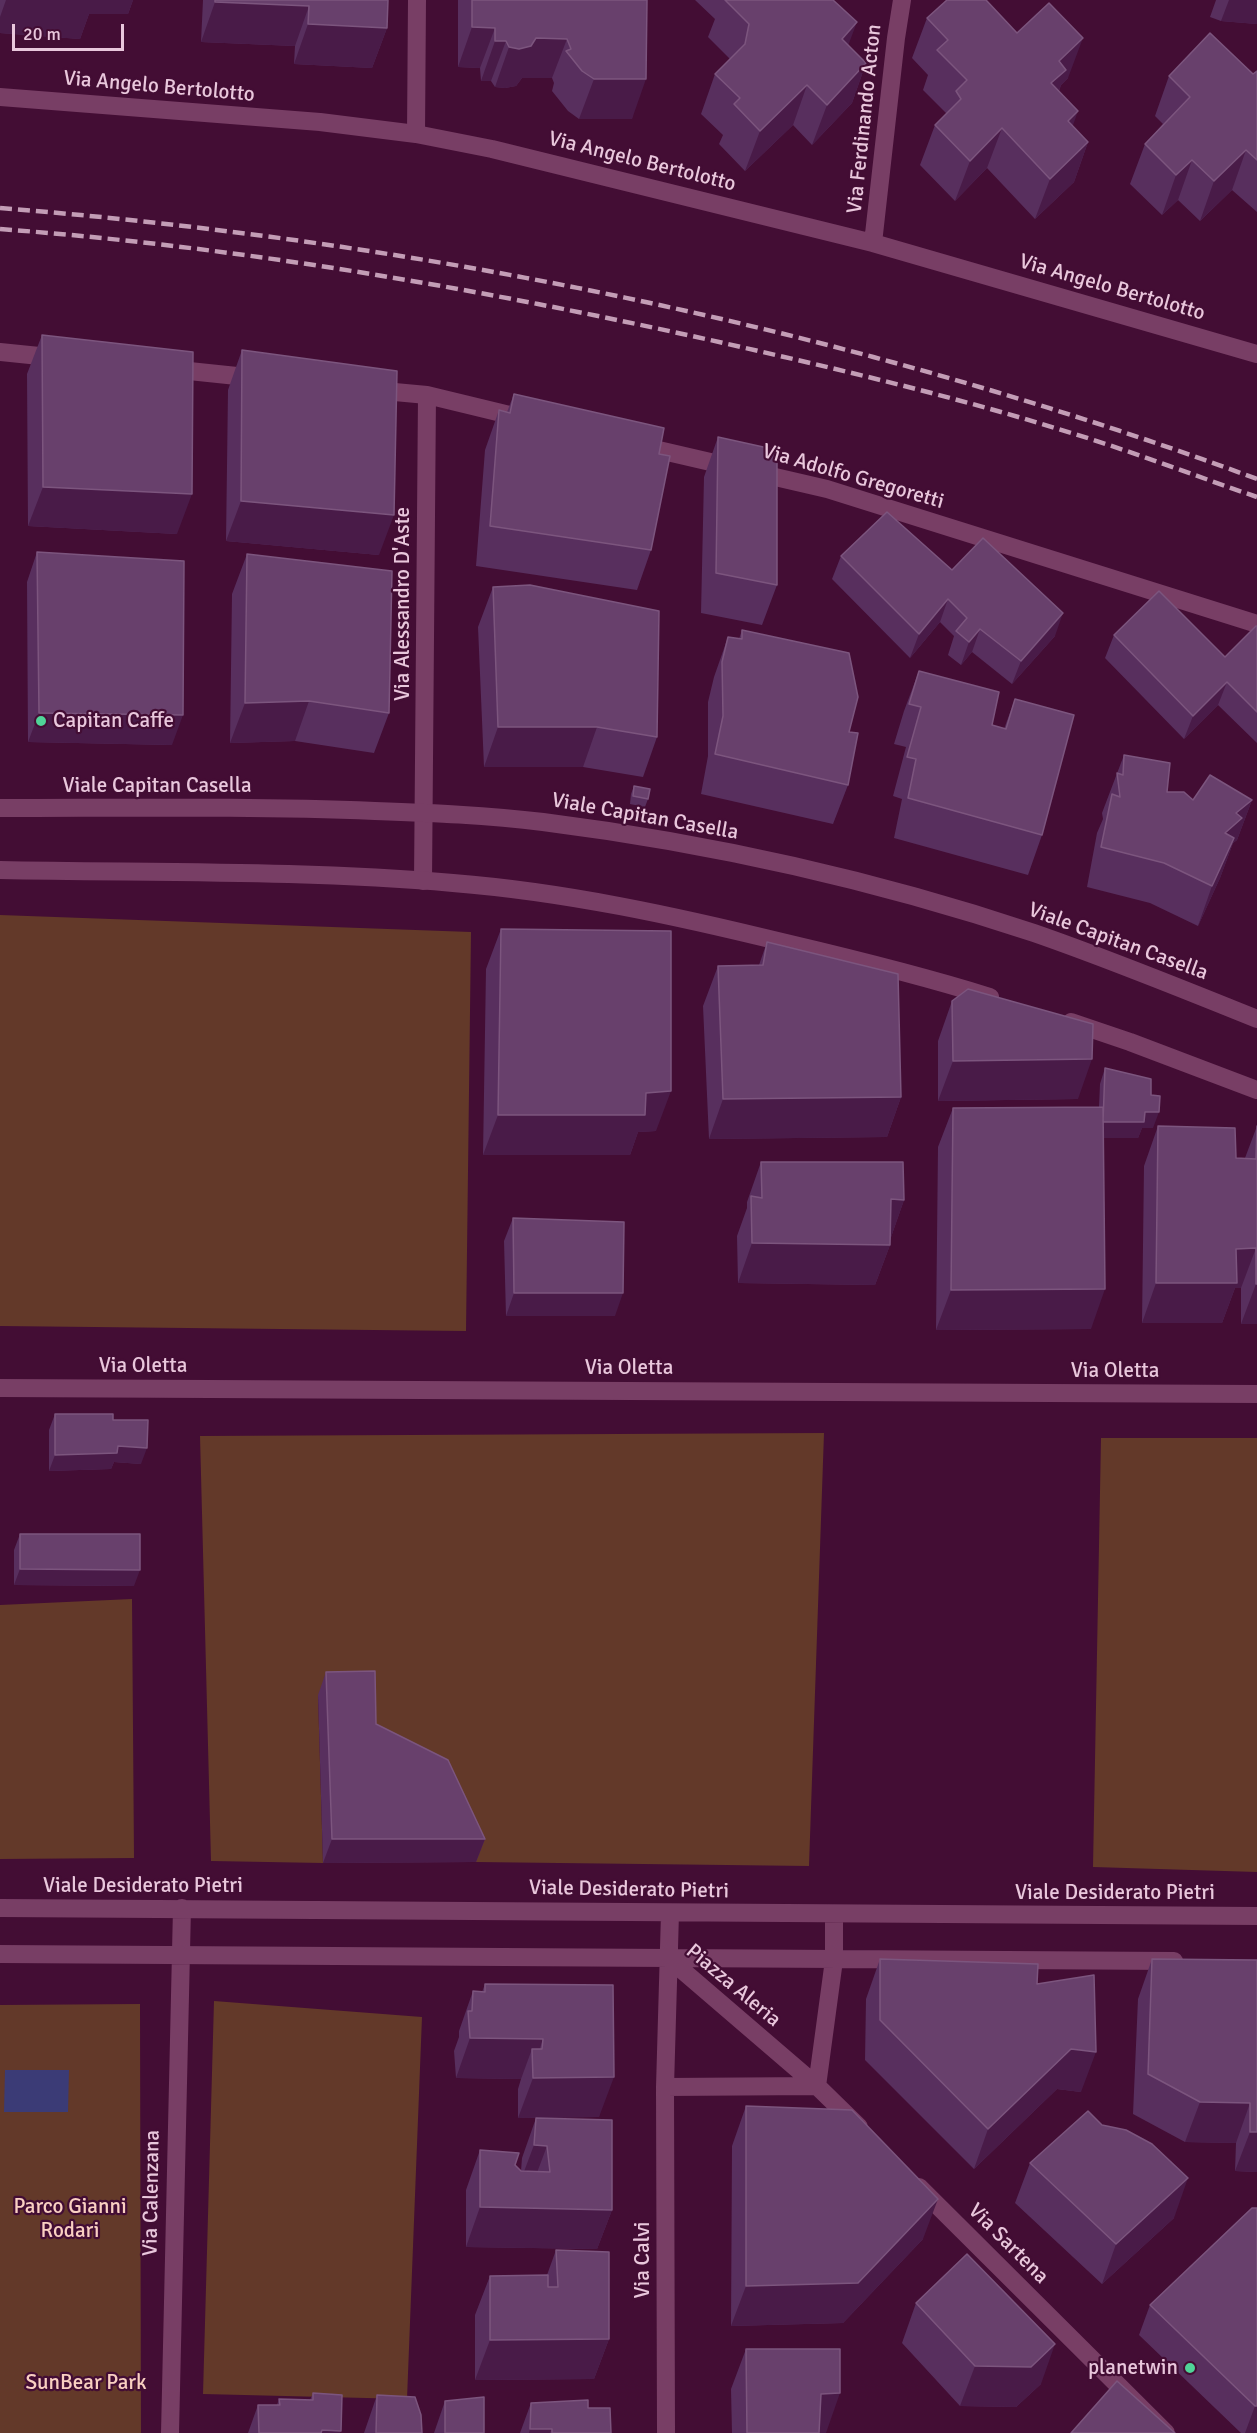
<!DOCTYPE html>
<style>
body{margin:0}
#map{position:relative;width:1257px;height:2433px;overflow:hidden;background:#430d34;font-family:Signika,sans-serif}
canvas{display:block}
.scale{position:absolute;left:12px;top:24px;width:112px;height:27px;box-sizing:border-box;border:3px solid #e9c7dc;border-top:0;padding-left:8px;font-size:18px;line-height:21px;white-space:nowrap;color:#e9c7dc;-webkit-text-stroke:4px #430d34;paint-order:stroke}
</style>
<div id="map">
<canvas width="1257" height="2433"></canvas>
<div class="scale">20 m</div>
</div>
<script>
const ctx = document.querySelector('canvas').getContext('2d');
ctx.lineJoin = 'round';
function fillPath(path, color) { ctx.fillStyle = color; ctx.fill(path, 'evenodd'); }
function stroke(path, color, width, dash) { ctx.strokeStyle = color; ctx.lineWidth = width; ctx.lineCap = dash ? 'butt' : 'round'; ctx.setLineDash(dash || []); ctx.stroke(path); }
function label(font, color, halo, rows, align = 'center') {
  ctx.font = font + ' Signika,sans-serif'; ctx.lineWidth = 4.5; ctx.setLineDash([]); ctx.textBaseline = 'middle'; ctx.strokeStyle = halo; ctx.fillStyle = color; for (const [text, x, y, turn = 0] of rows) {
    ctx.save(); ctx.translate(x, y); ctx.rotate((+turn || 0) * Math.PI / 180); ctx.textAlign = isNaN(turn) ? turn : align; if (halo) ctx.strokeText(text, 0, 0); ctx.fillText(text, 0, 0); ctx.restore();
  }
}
const green = new Path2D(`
 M 0,915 L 471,932 L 466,1331 L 0,1326 Z
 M 824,1433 L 809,1866 L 476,1862 L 440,1783 L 318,1695 L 323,1863 L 211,1861 L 200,1436 Z
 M 1101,1438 L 1257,1438 L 1257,1872 L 1093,1867 Z
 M 132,1599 L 134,1858 L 0,1859 L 0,1605 Z
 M 214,2001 L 422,2017 L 407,2399 L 203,2394 Z
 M 140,2004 L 141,2433 L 0,2433 L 0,2005 Z`);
const water = new Path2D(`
 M 5,2070 L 69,2070 L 68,2112 L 4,2112 Z`);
const street = new Path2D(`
 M 0,97 L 320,122 L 416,134 L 492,149 L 873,243 L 1257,354
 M 416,134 L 417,0
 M 873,243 L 896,38 L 902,0
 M 0,352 L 59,358
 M 170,369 L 256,378
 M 373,390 L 427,395 L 522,418
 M 637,445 L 827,489 L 1257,624
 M 423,881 L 427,395
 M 0,1388 L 1257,1394
 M 0,1908 L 1257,1916
 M 0,1954 L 1174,1961
 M 668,1958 L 817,2086 L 859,2127
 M 665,2087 L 817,2086 L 834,1960 L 834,1915
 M 919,2187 L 1166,2433
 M 170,2433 L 182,1908
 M 666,2433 L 665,2087 L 670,1913`);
const secondary = new Path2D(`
 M 0,808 C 125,808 250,806 375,811 C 431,813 487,815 543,822 C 709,843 875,880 1034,933 C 1109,959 1183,989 1257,1019
 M 0,870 C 151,873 303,870 453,883 C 566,892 676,916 786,943 C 854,959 923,976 990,997
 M 1071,1022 L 1130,1042 L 1257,1090`);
const rail = new Path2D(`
 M 0,208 C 428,242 854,330 1257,479
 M 0,229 C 239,247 476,288 710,340 C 825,366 941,393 1055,428 C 1123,448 1190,474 1257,497`);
const wall = new Path2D(`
 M 0,0 L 133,0 L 128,14 L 89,14 L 80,39 L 0,33 Z
 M 203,0 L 388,0 L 387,28 L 372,68 L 294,64 L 295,46 L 201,42 Z
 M 458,0 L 647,0 L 632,119 L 579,119 L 568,111 L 552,91 L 554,83 L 552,78 L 522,78 L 516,86 L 505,88 L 495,87 L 491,81 L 481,81 L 480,68 L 458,67 Z
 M 695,0 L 833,0 L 848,45 L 866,63 L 852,103 L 812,145 L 793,125 L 745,171 L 719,144 L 723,135 L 701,114 L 715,74 L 730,59 L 708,37 L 715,19 Z
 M 1216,0 L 1257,0 L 1257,24 L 1221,21 L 1210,17 Z
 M 927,18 L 1017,33 L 1068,78 L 1061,85 L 1059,91 L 1073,126 L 1088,142 L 1074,182 L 1035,219 L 987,168 L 955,201 L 920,165 L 935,125 L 947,114 L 923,90 L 928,75 L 912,58 Z
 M 1257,71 L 1257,212 L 1232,190 L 1200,221 L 1178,200 L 1162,215 L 1130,184 L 1145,144 L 1163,124 L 1155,116 L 1169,76 L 1253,74 Z
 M 42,335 L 177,534 L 28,526 L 27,374 Z
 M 242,350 L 379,555 L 226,541 L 228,390 Z
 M 514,394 L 659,454 L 651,550 L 637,590 L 476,566 L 485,450 L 499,410 L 507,412 Z
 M 718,437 L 777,585 L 762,625 L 701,613 L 704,477 Z
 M 37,552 L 172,745 L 28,742 L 27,582 Z
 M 247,554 L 389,713 L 374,753 L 295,741 L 230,743 L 232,594 Z
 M 841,556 L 952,570 L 1055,636 L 1012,684 L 972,652 L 961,665 L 948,655 L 954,636 L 940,622 L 910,658 L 832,579 Z
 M 493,587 L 657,737 L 643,777 L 583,767 L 484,767 L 478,627 Z
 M 1257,626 L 1257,743 L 1218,705 L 1184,739 L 1105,658 L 1114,635 L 1225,657 Z
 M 742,630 L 849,732 L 848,785 L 833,824 L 701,794 L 708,756 L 708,702 L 714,677 L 728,637 L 739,639 Z
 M 919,671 L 992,725 L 1004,729 L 1015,699 L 1042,835 L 1028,875 L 894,838 L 902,799 L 893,796 L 906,747 L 894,744 L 904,711 Z
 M 1124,755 L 1167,792 L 1193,800 L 1252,800 L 1237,840 L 1233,843 L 1220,878 L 1198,926 L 1150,903 L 1087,887 L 1097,833 L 1103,819 L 1102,813 Z
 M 634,786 L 648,799 L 645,807 L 630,804 L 631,794 Z
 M 501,929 L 656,1131 L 638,1132 L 630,1155 L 483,1155 L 486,969 Z
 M 767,942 L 901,1097 L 887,1137 L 709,1139 L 703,1006 L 718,966 L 759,965 Z
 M 952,1001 L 1078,1099 L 938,1101 L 938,1041 Z
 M 1105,1068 L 1151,1095 L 1153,1128 L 1142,1128 L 1138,1138 L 1104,1138 L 1091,1329 L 936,1330 L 938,1147 L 953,1108 L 1099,1107 L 1100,1084 Z
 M 1158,1126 L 1236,1158 L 1245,1158 L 1257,1126 L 1257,1324 L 1241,1324 L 1241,1288 L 1235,1288 L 1222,1323 L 1142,1323 L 1144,1166 Z
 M 761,1162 L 904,1200 L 890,1240 L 890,1245 L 875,1285 L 738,1283 L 737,1236 L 747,1208 L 747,1202 Z
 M 513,1218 L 615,1316 L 506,1316 L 504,1241 Z
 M 55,1414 L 113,1420 L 141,1464 L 114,1462 L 111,1469 L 49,1471 L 49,1430 Z
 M 20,1534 L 134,1586 L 14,1585 L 14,1550 Z
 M 326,1672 L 485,1839 L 476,1862 L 323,1863 L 318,1695 Z
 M 880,1959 L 1037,1984 L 1081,2092 L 1057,2089 L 974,2169 L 865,2060 L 866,1999 Z
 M 1152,1959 L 1257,1960 L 1257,2172 L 1235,2171 L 1236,2143 L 1185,2142 L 1133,2114 L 1138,1999 Z
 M 485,1984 L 613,1985 L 599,2117 L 518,2118 L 518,2089 L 521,2079 L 456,2078 L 454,2051 L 459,2037 L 459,2031 L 473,1991 L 482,1992 Z
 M 746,2106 L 923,2239 L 843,2323 L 731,2326 L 732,2146 Z
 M 536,2118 L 612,2210 L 597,2249 L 466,2247 L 466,2190 L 480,2150 L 515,2165 L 521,2171 L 522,2158 Z
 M 1102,2125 L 1174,2218 L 1102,2284 L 1015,2203 L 1030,2163 Z
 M 1252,2208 L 1257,2433 L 1241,2433 L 1139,2335 L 1150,2305 Z
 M 556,2250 L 609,2339 L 594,2379 L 475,2380 L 475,2315 L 490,2276 L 547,2275 Z
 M 916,2303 L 1041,2384 L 1016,2407 L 960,2406 L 902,2343 Z
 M 746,2349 L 826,2433 L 732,2433 L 731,2389 Z
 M 313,2393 L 340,2433 L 248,2433 L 258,2405 L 277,2405 L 279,2399 L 310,2400 Z
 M 377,2395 L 422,2433 L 364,2433 Z
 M 445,2401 L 484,2433 L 434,2433 Z
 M 531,2403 L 588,2408 L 611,2433 L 520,2433 Z`);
const shadedWall = new Path2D(`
 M 6,0 L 133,0 L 128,14 L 89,14 L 80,39 L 0,33 L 0,17 Z
 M 1229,0 L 1257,0 L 1257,24 L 1221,21 Z
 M 215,2 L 309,6 L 295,46 L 201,42 Z
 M 857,22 L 842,62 L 842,39 Z
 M 308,24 L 387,28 L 372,68 L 294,64 Z
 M 472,27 L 495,28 L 480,68 L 458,67 Z
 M 536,38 L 567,39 L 552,78 L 522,78 L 516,86 L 505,88 L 495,87 L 509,47 Z
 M 1083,38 L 1068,78 L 1061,85 L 1052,109 L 1036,123 L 1059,61 Z
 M 495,41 L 506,41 L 491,81 L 481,81 Z
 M 866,63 L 852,103 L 812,145 L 827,105 Z
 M 594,79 L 646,79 L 632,119 L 579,119 Z
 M 807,85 L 793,125 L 745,171 L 760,131 Z
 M 1078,111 L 1064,151 L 1068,121 Z
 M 1002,128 L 987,168 L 955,201 L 970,161 Z
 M 1088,142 L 1074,182 L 1035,219 L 1050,179 Z
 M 1246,150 L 1232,190 L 1200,221 L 1214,181 Z
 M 1192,160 L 1178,200 L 1162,215 L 1176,175 Z
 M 43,487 L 192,494 L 177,534 L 28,526 Z
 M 241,501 L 394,515 L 379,555 L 226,541 Z
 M 948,599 L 940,622 L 910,658 L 919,634 Z
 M 1063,613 L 1055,636 L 1012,684 L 1021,661 Z
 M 980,629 L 972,652 L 961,665 L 969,642 Z
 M 1227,682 L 1218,705 L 1184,739 L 1193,716 Z
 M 309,701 L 295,741 L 230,743 L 245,703 Z
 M 39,713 L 183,715 L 172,745 L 28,742 Z
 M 498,727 L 597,727 L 583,767 L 484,767 Z
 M 1252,800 L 1237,840 L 1233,843 L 1220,878 L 1198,926 L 1212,886 L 1225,833 L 1236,813 Z
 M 1092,1059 L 1078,1099 L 938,1101 L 953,1061 Z
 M 671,1091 L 656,1131 L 638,1132 L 630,1155 L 483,1155 L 498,1115 L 646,1093 Z
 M 901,1097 L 887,1137 L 709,1139 L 723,1099 Z
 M 1145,1112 L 1159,1112 L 1153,1128 L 1142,1128 L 1138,1138 L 1097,1138 L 1103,1122 Z
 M 891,1199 L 904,1200 L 890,1240 Z
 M 752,1243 L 890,1245 L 875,1285 L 738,1283 Z
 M 1256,1248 L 1241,1288 L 1235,1288 L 1222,1323 L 1142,1323 L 1156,1283 L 1236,1249 Z
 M 1256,1284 L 1257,1284 L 1257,1324 L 1241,1324 Z
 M 1105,1289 L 1091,1329 L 936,1330 L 951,1290 Z
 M 514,1293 L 623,1293 L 615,1316 L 506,1316 Z
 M 118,1446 L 147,1448 L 141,1464 L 114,1462 L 111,1469 L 49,1471 L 55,1455 Z
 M 20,1569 L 140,1570 L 134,1586 L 14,1585 Z
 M 332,1839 L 485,1839 L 476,1862 L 323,1863 Z
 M 470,2038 L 543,2039 L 533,2069 L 532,2049 L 521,2079 L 456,2078 Z
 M 1071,2049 L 1096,2052 L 1081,2092 L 1057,2089 L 974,2169 L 988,2129 Z
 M 614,2077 L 599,2117 L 518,2118 L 533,2078 Z
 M 1200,2102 L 1250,2103 L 1236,2143 L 1185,2142 Z
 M 1250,2132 L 1257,2132 L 1257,2172 L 1235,2171 Z
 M 534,2145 L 547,2146 L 532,2186 L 519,2185 Z
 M 1188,2178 L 1174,2218 L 1102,2284 L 1116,2244 Z
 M 938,2199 L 923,2239 L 843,2323 L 731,2326 L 746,2286 Z
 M 480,2207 L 612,2210 L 597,2249 L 466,2247 Z
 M 609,2339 L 594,2379 L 475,2380 L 490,2340 Z
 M 1055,2344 L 1041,2384 L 1016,2407 L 960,2406 L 975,2366 Z
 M 840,2393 L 826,2433 L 807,2433 L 821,2394 Z
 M 1255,2406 L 1257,2406 L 1257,2433 L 1245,2433 Z
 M 530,2429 L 552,2429 L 550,2433 L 529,2433 Z
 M 322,2430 L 341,2431 L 340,2433 L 321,2433 Z`);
const building = new Path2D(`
 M 215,0 L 388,0 L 387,28 L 308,24 L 309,6 L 215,2 Z
 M 472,0 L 647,0 L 646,79 L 594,79 L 582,71 L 566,51 L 571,49 L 567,39 L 536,38 L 531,46 L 519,49 L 509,47 L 506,41 L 495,41 L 495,28 L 472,27 Z
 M 725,0 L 833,0 L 857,22 L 842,39 L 866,63 L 827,105 L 807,85 L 760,131 L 734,104 L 740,98 L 715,74 L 745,44 L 749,24 Z
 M 947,0 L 986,0 L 1017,33 L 1049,3 L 1083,38 L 1059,61 L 1066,70 L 1051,83 L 1078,111 L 1068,121 L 1088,142 L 1050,179 L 1002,128 L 970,161 L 935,125 L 961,99 L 956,91 L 967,80 L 937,50 L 948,40 L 927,18 Z
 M 1210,33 L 1253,74 L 1257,71 L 1257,160 L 1246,150 L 1214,181 L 1192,160 L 1176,175 L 1145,144 L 1190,97 L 1169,76 Z
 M 42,335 L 193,352 L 192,494 L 43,487 Z
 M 242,350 L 397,371 L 394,515 L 241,501 Z
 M 514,394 L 664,428 L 659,454 L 670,456 L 651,550 L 490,526 L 499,410 L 510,413 Z
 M 718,437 L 777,450 L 777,585 L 716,573 Z
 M 887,512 L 952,570 L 983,538 L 1063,613 L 1021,661 L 980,629 L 969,642 L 956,631 L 967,618 L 948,599 L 919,634 L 841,556 Z
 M 37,552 L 184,561 L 183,715 L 39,713 Z
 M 247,554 L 392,571 L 389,713 L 309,701 L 245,703 Z
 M 530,585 L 659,611 L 657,737 L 597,727 L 498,727 L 493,587 Z
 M 1159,591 L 1225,657 L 1256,626 L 1257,626 L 1257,712 L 1227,682 L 1193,716 L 1114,635 Z
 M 742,630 L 849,653 L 858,697 L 849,732 L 858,733 L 848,785 L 715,754 L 723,716 L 722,662 L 728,637 L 742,639 Z
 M 919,671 L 999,692 L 992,725 L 1006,729 L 1015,699 L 1074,715 L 1042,835 L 908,798 L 916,759 L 907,757 L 921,707 L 909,704 Z
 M 1124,755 L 1170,763 L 1167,792 L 1184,792 L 1193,800 L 1210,775 L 1252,800 L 1236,813 L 1242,818 L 1225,833 L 1234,838 L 1212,886 L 1164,863 L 1101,847 L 1112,794 L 1120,797 L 1117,773 L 1123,775 Z
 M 634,786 L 650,789 L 648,799 L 633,796 Z
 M 501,929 L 671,931 L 671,1091 L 646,1093 L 645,1115 L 498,1115 Z
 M 767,942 L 898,974 L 901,1097 L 723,1099 L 718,966 L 763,965 Z
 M 968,989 L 1093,1024 L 1092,1059 L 953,1061 L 952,1001 Z
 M 1105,1068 L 1151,1079 L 1151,1095 L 1160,1096 L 1159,1112 L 1145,1112 L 1144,1122 L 1103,1122 Z
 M 1103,1107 L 1105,1289 L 951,1290 L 953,1108 Z
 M 1158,1126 L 1235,1128 L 1236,1158 L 1256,1159 L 1257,1126 L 1257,1284 L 1256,1284 L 1256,1248 L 1236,1249 L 1237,1283 L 1156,1283 Z
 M 761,1162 L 903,1162 L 904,1200 L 891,1199 L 890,1245 L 752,1243 L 751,1196 L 762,1198 Z
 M 513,1218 L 624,1222 L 623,1293 L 514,1293 Z
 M 55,1414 L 113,1414 L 113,1420 L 148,1420 L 147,1448 L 118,1446 L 117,1453 L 55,1455 Z
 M 20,1534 L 140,1534 L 140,1570 L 20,1569 Z
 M 375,1671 L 376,1724 L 448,1760 L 485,1839 L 332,1839 L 326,1672 Z
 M 880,1959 L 1038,1964 L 1037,1984 L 1094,1975 L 1096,2052 L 1071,2049 L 988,2129 L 880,2020 Z
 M 1152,1959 L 1257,1960 L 1257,2132 L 1250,2132 L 1250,2103 L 1200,2102 L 1148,2074 Z
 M 485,1984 L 613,1985 L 614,2077 L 533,2078 L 532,2049 L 542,2049 L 543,2039 L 470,2038 L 468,2011 L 472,2011 L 473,1991 L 485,1992 Z
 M 746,2106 L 852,2110 L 938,2199 L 858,2283 L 746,2286 Z
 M 1088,2111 L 1102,2125 L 1126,2130 L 1152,2144 L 1188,2178 L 1116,2244 L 1030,2163 Z
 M 536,2118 L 612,2120 L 612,2210 L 480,2207 L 480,2150 L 519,2153 L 515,2165 L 521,2171 L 550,2172 L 547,2146 L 534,2145 Z
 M 1252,2208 L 1257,2208 L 1257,2406 L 1255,2406 L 1150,2305 Z
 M 556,2250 L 609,2252 L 609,2339 L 490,2340 L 490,2276 L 548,2275 L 548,2287 L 558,2287 Z
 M 967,2254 L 1055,2344 L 1031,2367 L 975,2366 L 916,2303 Z
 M 746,2349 L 840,2349 L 840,2393 L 821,2394 L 819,2433 L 747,2433 Z
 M 1117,2381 L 1175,2433 L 1071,2433 Z
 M 313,2393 L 342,2395 L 341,2431 L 322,2430 L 321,2433 L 259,2433 L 258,2405 L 280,2405 L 279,2399 L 313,2400 Z
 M 377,2395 L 415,2397 L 421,2415 L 422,2433 L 376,2433 Z
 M 484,2397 L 484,2433 L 445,2433 L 445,2401 Z
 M 588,2400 L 588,2408 L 610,2408 L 611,2433 L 552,2433 L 552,2429 L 530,2429 L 531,2403 Z`);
const markers = [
 [41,721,6,"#50d398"],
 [1190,2368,6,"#50d398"]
];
const streetNames = [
 ["Via Angelo Bertolotto",159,87,5],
 ["Via Ferdinando Acton",865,119,-84],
 ["Via Angelo Bertolotto",642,162,14],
 ["Via Angelo Bertolotto",1112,288,16],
 ["Via Adolfo Gregoretti",853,477,16],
 ["Via Alessandro D'Aste",403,604,-90],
 ["Viale Capitan Casella",157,786],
 ["Viale Capitan Casella",645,817,10],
 ["Viale Capitan Casella",1118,942,20],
 ["Via Oletta",143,1366],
 ["Via Oletta",629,1368],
 ["Via Oletta",1115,1371],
 ["Viale Desiderato Pietri",143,1886],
 ["Viale Desiderato Pietri",629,1890,1],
 ["Viale Desiderato Pietri",1115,1893],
 ["Piazza Aleria",733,1986,40],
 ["Via Calenzana",152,2193,-89],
 ["Via Sartena",1008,2244,45],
 ["Via Calvi",643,2260,-90]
];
const poiNames = [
 ["Capitan Caffe",53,721],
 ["planetwin",1178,2368,"right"]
];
const parkNames = [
 ["Parco Gianni",70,2207],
 ["Rodari",70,2231],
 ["SunBear Park",86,2383]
];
fillPath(green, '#633929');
fillPath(water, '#3b3b76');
stroke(street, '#783e65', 18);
stroke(secondary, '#783e65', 18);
stroke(rail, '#c39db6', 4.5, [12, 6]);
fillPath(wall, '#582f5e');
fillPath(shadedWall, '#491b48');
fillPath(building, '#68406c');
stroke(building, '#7c557e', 1.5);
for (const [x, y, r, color] of markers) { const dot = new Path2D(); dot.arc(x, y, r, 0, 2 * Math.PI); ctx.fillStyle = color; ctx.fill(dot); stroke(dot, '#430d34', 2); }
label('21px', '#e9c7dc', '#430d34', streetNames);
label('21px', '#e9c7dc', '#430d34', poiNames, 'left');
label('21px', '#f9d0c1', '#430d34', parkNames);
</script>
